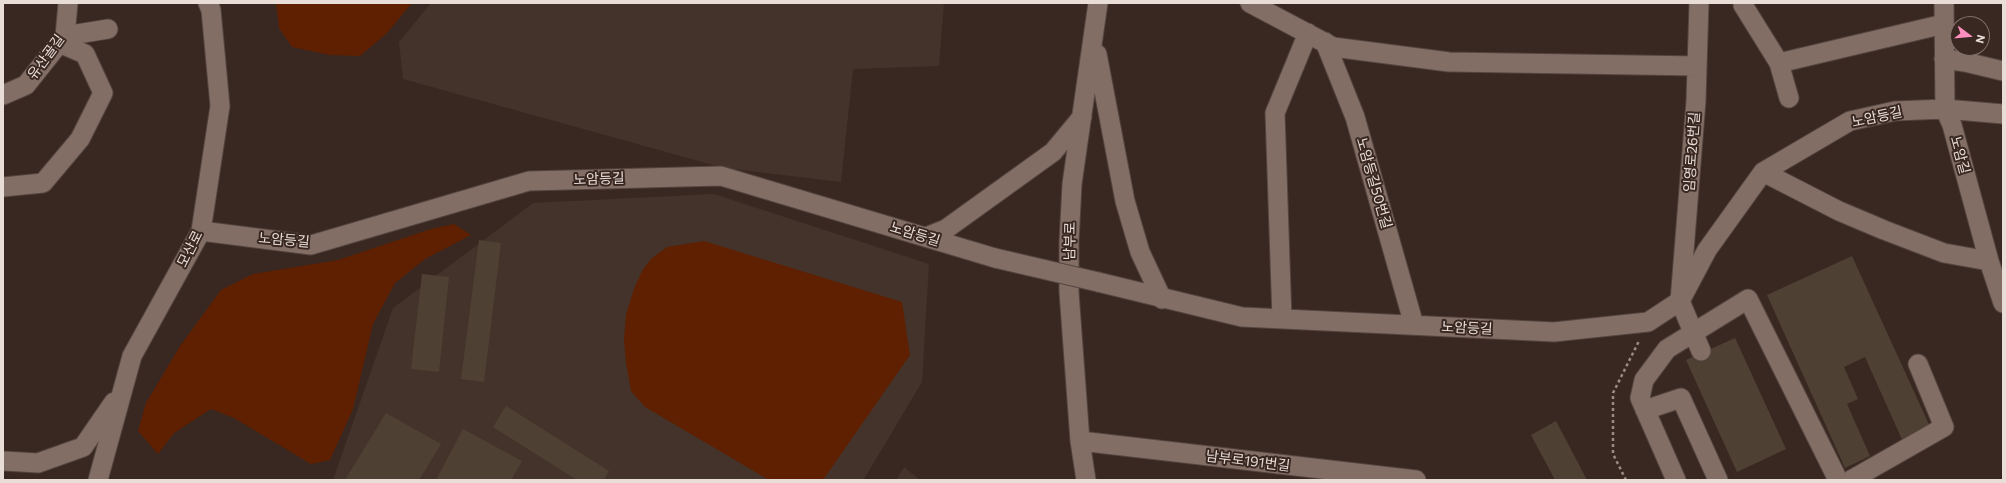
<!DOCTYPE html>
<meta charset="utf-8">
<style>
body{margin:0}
#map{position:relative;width:2006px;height:483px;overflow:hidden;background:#392821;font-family:Commissioner,sans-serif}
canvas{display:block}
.frame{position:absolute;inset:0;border:4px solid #e9ddd8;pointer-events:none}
.north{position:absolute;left:1950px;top:16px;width:40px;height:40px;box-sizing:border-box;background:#392821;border:1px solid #7f706a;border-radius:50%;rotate:106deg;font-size:11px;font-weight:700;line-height:16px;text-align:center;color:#e9ddd8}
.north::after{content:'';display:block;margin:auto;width:14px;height:18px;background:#fe8ebd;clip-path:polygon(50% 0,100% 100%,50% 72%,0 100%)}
</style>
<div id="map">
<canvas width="2006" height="483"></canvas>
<div class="frame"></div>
<div class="north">N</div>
</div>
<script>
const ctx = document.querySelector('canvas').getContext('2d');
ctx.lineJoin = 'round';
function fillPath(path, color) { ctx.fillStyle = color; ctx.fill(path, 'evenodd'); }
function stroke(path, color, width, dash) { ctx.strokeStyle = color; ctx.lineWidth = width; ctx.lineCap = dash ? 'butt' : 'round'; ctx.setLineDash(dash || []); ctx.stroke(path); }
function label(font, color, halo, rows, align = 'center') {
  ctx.font = font + ' Commissioner,"Noto Sans KR",sans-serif'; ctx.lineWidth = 4; ctx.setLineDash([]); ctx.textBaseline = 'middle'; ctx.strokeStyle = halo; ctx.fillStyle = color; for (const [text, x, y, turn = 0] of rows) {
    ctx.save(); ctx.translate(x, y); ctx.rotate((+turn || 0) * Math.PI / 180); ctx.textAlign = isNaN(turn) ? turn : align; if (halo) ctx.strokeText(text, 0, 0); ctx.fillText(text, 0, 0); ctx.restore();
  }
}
const education = new Path2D(`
 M 431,3 L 944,3 L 939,66 L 853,69 L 841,182 L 724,168 L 403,79 L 399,42 Z
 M 714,194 L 929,264 L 922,382 L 864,479 L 865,480 L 333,480 L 393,308 L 533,203 Z
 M 904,467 L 920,480 L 896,480 Z`);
const green = new Path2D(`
 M 276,3 L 412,3 L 387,33 L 360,56 L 330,55 L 292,47 L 279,28 Z
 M 454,224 L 471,235 L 425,259 L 395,283 L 373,324 L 353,409 L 330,460 L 311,464 L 234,418 L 211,409 L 174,433 L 158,454 L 138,431 L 146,403 L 180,346 L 221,290 L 253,274 L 338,260 L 431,229 Z
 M 704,241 L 902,302 L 910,355 L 823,480 L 769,480 L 645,407 L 631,391 L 626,363 L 624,340 L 626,314 L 634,289 L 642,271 L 651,259 L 667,247 Z`);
const building = new Path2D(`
 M 479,240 L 501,243 L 484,382 L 461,379 Z
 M 1852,256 L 1932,431 L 1904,444 L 1865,357 L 1844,367 L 1858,399 L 1847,404 L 1870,456 L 1845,468 L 1767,295 Z
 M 422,274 L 449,277 L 439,372 L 411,369 Z
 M 1735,338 L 1786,449 L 1737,472 L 1686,360 Z
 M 506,406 L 609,471 L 604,480 L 577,480 L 493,427 Z
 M 386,413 L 441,444 L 419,480 L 345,480 Z
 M 1556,421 L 1587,480 L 1555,480 L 1531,435 Z
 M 463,429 L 522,461 L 511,480 L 436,480 Z`);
const path = new Path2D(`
 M 1626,480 L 1613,454 L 1613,393 L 1639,341`);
const minor = new Path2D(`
 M 1250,3 L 1333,47 L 1449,62 L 1697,66
 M 1699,3 L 1696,101 L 1680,301 L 1701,351
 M 1944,3 L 1945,109 L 1952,125 L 1989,261 L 2003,303
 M 1743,5 L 1779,63 L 1944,24
 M 65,36 L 108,29
 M 1325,42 L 1355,117 L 1414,325
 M 1097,54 L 1125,201 L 1140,252 L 1162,299
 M 1944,59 L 1965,62 L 2003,71
 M 1779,63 L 1789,98
 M 3,95 L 26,85 L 65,36 L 68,3
 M 1763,172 L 1839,211 L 1884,230 L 1944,253 L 1989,261
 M 3,187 L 43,183 L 80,139 L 103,93 L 85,54 L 59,43
 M 201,231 L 311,245 L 529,181 L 721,176 L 995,258
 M 926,237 L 946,229 L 1053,152 L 1082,117
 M 1098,282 L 1242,317 L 1554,332 L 1648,322 L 1680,301 L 1707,250 L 1763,172 L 1850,121 L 1895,111 L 1945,109 L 2003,114
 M 1282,319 L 1275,113 L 1308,33
 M 1645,410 L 1681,398 L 1718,480
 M 1080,441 L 1416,480
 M 3,461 L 38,463 L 83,447 L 114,402
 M 98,480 L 132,356 L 201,231 L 220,106 L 211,10 L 208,3
 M 1086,480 L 1080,441 L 1069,292 L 1069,242 L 1072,184 L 1098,3
 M 1676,480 L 1640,398 L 1644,380 L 1667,349 L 1748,299 L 1838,480
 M 1851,480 L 1944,427 L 1918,364`);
const minorBridge = new Path2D(`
 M 995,258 L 1098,282`);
const streetNames = [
 ["유산골길",46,57,-54],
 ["노암등길",1877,117,-12],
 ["임영로26번길",1692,152,-86],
 ["노암길",1960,155,75],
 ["노암등길",599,179,-2],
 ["노암등길50번길",1374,183,74],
 ["노암등길",915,234,17],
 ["노암등길",284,240,5],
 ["남부로",1070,241,-89],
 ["모산로",190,249,-63],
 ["노암등길",1467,328,3],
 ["남부로191번길",1248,461,7]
];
fillPath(education, '#44332a');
fillPath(green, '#5f2001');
fillPath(building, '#4e4133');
stroke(minor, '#544540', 21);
stroke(path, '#998b85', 2.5, [3, 3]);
stroke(minor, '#836e66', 19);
stroke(minorBridge, '#544540', 21, []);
stroke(minorBridge, '#836e66', 19);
label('14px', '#e9ddd8', '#392821', streetNames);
</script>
